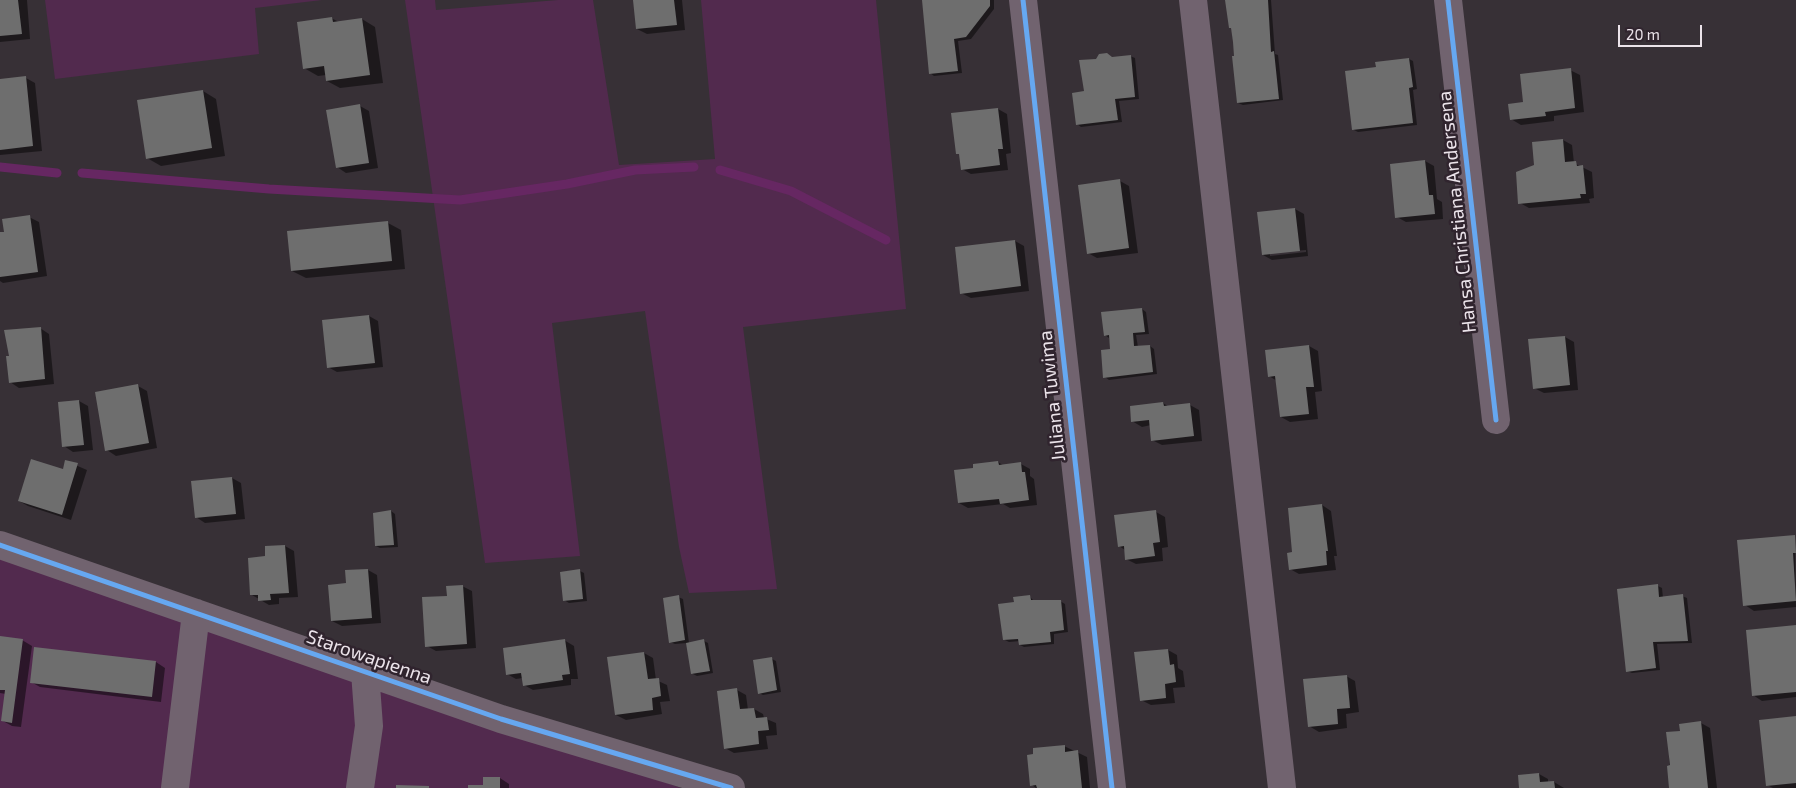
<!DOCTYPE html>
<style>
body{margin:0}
#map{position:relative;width:1796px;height:788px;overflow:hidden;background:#373036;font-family:"Exo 2",sans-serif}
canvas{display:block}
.scale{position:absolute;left:1618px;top:25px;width:84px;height:22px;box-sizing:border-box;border:2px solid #ebe3ea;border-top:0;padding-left:6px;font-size:15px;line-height:18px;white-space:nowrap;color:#ebe3ea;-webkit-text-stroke:4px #30242e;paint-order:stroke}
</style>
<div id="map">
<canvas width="1796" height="788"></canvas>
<div class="scale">20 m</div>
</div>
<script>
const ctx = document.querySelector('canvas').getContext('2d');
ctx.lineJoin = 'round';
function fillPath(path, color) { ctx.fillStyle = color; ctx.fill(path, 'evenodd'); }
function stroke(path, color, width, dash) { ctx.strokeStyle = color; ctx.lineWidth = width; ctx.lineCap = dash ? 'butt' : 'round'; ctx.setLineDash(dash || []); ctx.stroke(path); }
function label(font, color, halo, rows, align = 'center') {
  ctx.font = font + ' "Exo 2",sans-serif'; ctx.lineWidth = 5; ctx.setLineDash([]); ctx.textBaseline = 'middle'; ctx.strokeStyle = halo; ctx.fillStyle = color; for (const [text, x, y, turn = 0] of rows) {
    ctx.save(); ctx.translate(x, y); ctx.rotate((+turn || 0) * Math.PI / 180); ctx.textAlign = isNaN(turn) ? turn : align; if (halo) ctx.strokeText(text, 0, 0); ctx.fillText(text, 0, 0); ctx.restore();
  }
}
const green = new Path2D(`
 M 45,0 L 322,0 L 255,8 L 259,54 L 55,79 Z
 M 405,0 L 435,0 L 436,10 L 558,0 L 593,0 L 619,165 L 715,159 L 701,0 L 876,0 L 906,309 L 743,327 L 777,589 L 689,593 L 679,547 L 645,311 L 552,323 L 580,556 L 485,563 Z
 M 0,550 L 681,788 L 0,788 Z`);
const shadow = new Path2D(`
 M 0,0 L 27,0 L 30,39 L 0,42 Z
 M 634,0 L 682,0 L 685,30 L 647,34 L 637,29 Z
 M 924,0 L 994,0 L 994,9 L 971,39 L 958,41 L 962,73 L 934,76 L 930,73 Z
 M 1227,0 L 1271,0 L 1275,54 L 1278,55 L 1283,100 L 1243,105 L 1238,103 L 1236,57 Z
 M 331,18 L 339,22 L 362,19 L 375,27 L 383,83 L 340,88 L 327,81 L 326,75 L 318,76 L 304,68 Z
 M 1130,56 L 1135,58 L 1139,99 L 1119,101 L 1122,122 L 1081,127 L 1077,124 L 1096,60 Z
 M 1409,59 L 1413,61 L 1417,89 L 1413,90 L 1417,125 L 1358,132 L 1354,130 L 1377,68 Z
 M 1570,70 L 1580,75 L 1584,112 L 1554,116 L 1554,121 L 1521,125 L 1511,119 L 1525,103 Z
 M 26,78 L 35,83 L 42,151 L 0,155 L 0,80 Z
 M 203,91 L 216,99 L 225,156 L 161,166 L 147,158 Z
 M 360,106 L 369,111 L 378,168 L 346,173 L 337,167 Z
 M 998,109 L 1007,114 L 1011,153 L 1006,154 L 1008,170 L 971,174 L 962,169 L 961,155 L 957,153 Z
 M 1563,140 L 1572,145 L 1574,163 L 1592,172 L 1594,198 L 1589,199 L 1590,203 L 1529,208 L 1520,203 L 1536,166 Z
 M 1425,161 L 1434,166 L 1437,199 L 1442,202 L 1443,219 L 1406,222 L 1397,217 Z
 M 1120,181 L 1129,186 L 1138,253 L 1097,258 L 1088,253 Z
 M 1295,209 L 1304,214 L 1308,256 L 1272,260 L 1263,255 ZM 1306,250 L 1306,252 L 1270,256 L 1270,253 Z
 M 29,217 L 39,222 L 47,276 L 3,283 L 0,281 L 0,233 L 5,233 Z
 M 388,223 L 401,230 L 405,269 L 306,278 L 292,271 Z
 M 1015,241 L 1024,246 L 1029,291 L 971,298 L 961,293 Z
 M 1142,309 L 1146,312 L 1149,334 L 1136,335 L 1138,347 L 1150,346 L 1154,349 L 1157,374 L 1109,380 L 1105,377 L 1112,351 L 1109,338 L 1105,335 Z
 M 369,316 L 378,321 L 383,367 L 337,372 L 328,367 Z
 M 40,328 L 49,334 L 54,384 L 19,388 L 10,382 Z
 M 1565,337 L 1574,342 L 1578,390 L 1544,393 L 1534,388 Z
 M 1309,346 L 1318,351 L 1322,391 L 1315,392 L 1318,419 L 1290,422 L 1281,417 L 1277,381 L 1269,376 Z
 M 138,386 L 147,391 L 157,448 L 116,456 L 107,450 Z
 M 79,401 L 88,406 L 93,450 L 73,452 L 64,446 L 60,403 Z
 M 1163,403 L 1169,407 L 1190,405 L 1199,410 L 1202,441 L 1162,445 L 1152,440 L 1151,425 L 1142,427 L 1132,421 Z
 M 66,461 L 87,470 L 71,520 L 28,506 L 19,501 L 63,471 Z
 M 998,462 L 1004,466 L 1021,464 L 1030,469 L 1030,476 L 1034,479 L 1037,505 L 1010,508 L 1003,504 L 968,508 L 959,503 L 975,469 Z
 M 232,478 L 241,483 L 245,519 L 205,523 L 196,517 L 192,482 Z
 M 1322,505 L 1331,511 L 1337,556 L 1334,556 L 1336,570 L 1299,574 L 1290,569 L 1293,554 Z
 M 391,511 L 395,514 L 398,547 L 380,548 L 376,546 Z
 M 1156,512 L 1165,517 L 1168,547 L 1162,548 L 1163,561 L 1136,564 L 1126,559 L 1125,550 L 1119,546 Z
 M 1795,536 L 1796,607 L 1754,611 L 1745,605 Z
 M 285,546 L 294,551 L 298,597 L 279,598 L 279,604 L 269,605 L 252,595 L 267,558 L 266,547 Z
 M 368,570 L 377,575 L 381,623 L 342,626 L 332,621 L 348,584 Z
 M 580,571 L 584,573 L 587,601 L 569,603 L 564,600 Z
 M 462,586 L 472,591 L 476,648 L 436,651 L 427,646 L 448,597 Z
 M 1658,586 L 1662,588 L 1663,598 L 1682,596 L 1687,598 L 1692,643 L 1657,644 L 1660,670 L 1632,673 L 1627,671 Z
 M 678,597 L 683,599 L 689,643 L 704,641 L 708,643 L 713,673 L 697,676 L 693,674 L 687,643 L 675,644 L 670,642 Z
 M 1030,597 L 1034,601 L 1060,601 L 1065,604 L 1068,632 L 1054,634 L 1054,644 L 1024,647 L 1020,645 L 1020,641 L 1009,642 L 1005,640 L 1015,603 Z
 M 1796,627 L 1796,697 L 1762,701 L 1753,695 Z
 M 0,638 L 22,640 L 32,646 L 21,727 L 12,726 L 3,721 L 6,694 L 0,693 Z
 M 564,640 L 574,646 L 578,679 L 571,679 L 571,685 L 533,690 L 524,685 L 523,678 L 516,679 L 507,674 Z
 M 35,648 L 156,662 L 165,668 L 161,702 L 40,687 L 31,682 Z
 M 1168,650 L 1177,655 L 1178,668 L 1183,671 L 1185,687 L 1173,688 L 1175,703 L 1151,705 L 1141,700 Z
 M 644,653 L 653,658 L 656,680 L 667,685 L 670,701 L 660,702 L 662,714 L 626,720 L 616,715 Z
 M 772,659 L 776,661 L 781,692 L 763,695 L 759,693 Z
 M 1346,676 L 1355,681 L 1359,712 L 1346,714 L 1347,728 L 1319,732 L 1309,726 Z
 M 737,690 L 746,695 L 748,710 L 754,709 L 763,714 L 764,718 L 776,723 L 777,735 L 766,736 L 768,749 L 734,753 L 725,748 Z
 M 1796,717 L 1796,788 L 1773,788 L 1767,785 Z
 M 1701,723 L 1710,728 L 1717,788 L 1671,788 L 1668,734 L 1681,732 Z
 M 1064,746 L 1087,757 L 1090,788 L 1036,788 L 1032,785 L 1035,755 Z
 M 1539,774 L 1548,779 L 1548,783 L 1554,782 L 1564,788 L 1571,788 L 1520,788 Z
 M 500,778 L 509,784 L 509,788 L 469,788 L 485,786 Z`);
const stream = new Path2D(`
 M 0,167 L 57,173
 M 720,170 L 791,191 L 886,240
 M 82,173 L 269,189 L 460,200 L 567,184 L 635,170 L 694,167`);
const building = new Path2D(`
 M 0,0 L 18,0 L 22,34 L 0,36 Z
 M 633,0 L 674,0 L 677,25 L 636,29 Z
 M 922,0 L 990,0 L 990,6 L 966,37 L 954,39 L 958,71 L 929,74 Z
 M 1225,0 L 1268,0 L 1271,52 L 1274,51 L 1279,99 L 1237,103 L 1232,56 L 1234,56 L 1233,42 L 1231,28 L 1229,28 Z
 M 332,17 L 333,22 L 362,18 L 370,75 L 326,81 L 324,66 L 303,69 L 297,22 Z
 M 1107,53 L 1112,57 L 1131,55 L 1135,97 L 1115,99 L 1118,120 L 1076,125 L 1072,93 L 1084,91 L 1079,60 L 1096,59 L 1099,54 Z
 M 1409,58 L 1413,87 L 1409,88 L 1413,123 L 1352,130 L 1345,71 L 1376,67 L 1375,62 Z
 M 1571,68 L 1575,108 L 1545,112 L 1546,116 L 1510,120 L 1508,104 L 1523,102 L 1520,74 Z
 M 26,76 L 33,146 L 0,150 L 0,79 Z
 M 203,90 L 212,148 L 146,159 L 137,100 Z
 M 360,104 L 369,163 L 336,168 L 326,110 Z
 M 998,108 L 1003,149 L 998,149 L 1000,165 L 961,170 L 959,154 L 956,154 L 951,113 Z
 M 1563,139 L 1565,162 L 1576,161 L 1577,166 L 1583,165 L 1586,194 L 1580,194 L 1581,198 L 1518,204 L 1516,172 L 1534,165 L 1532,142 Z
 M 1425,160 L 1429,195 L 1433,195 L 1435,214 L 1395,218 L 1390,164 Z
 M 1120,179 L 1129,248 L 1087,254 L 1078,185 Z
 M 1295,208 L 1300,251 L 1262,255 L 1257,212 Z
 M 30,215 L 38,272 L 0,277 L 0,232 L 4,232 L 2,219 Z
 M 388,221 L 392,261 L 291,271 L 287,231 Z
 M 1015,240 L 1021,286 L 960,294 L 955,247 Z
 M 1142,308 L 1145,332 L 1133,333 L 1134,346 L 1150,345 L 1153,372 L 1103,378 L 1101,350 L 1110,349 L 1109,335 L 1104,336 L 1101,312 Z
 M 369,315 L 375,363 L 327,368 L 322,320 Z
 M 41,327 L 45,379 L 9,383 L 6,356 L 9,356 L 4,330 Z
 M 1565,336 L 1570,385 L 1533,389 L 1528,339 Z
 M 1309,345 L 1314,387 L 1306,387 L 1309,414 L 1280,417 L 1275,376 L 1268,377 L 1265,350 Z
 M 138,384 L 149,443 L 105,451 L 95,392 Z
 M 79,400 L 84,445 L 62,447 L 58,402 Z
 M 1163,402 L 1164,406 L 1190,403 L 1194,436 L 1151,441 L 1149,420 L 1131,422 L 1130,406 Z
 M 31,459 L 63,469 L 65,460 L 78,463 L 62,515 L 18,501 Z
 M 998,461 L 999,465 L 1021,462 L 1022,472 L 1025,472 L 1029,500 L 1000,504 L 999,499 L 958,503 L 954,470 L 973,468 L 973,464 Z
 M 232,477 L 236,514 L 195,518 L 191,481 Z
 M 1322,504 L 1328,551 L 1326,551 L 1327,565 L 1289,570 L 1287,553 L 1292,552 L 1288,508 Z
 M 391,510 L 394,545 L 375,546 L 373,513 Z
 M 1156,510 L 1160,542 L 1153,543 L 1155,556 L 1125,560 L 1124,546 L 1118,547 L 1114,515 Z
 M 1795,535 L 1796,553 L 1793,553 L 1796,601 L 1743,606 L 1737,540 Z
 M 285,545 L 289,593 L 270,594 L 271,600 L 258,601 L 258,595 L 250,595 L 248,558 L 265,556 L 265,546 Z
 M 368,569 L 372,618 L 331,621 L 328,585 L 346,583 L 345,570 Z
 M 580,569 L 583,599 L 563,601 L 560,572 Z
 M 1658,584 L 1659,597 L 1683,594 L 1688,641 L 1653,642 L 1656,668 L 1626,672 L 1617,589 Z
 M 463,585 L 467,644 L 425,647 L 422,597 L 447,596 L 446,586 Z
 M 679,595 L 685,640 L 669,643 L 663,598 Z
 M 1030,595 L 1031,600 L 1061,600 L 1064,630 L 1050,632 L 1051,642 L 1019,645 L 1018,639 L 1003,640 L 998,604 L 1014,602 L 1013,597 Z
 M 1796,625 L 1796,692 L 1752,696 L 1746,630 Z
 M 0,636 L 23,639 L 12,723 L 1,721 L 5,690 L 0,690 Z
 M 565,639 L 570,674 L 562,675 L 563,680 L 523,686 L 521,673 L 506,675 L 503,648 Z
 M 704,639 L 710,671 L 691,674 L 686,643 Z
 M 34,647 L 156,661 L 152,697 L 30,683 Z
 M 1168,649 L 1170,665 L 1174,664 L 1176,682 L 1165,684 L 1166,698 L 1140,701 L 1134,652 Z
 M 644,652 L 648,679 L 659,678 L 661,696 L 652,698 L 653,710 L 615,715 L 607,657 Z
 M 772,657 L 777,690 L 758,694 L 753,660 Z
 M 1347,675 L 1350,708 L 1337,709 L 1338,724 L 1308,727 L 1303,679 Z
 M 737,688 L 740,709 L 754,708 L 756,718 L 767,717 L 769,730 L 758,731 L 759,744 L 724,749 L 717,691 Z
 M 1796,716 L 1796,783 L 1766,786 L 1759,720 Z
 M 1701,721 L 1708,788 L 1669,788 L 1667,766 L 1670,765 L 1666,732 L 1680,731 L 1679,724 Z
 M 1065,745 L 1065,752 L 1078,750 L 1082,788 L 1037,788 L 1036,785 L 1030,786 L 1027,755 L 1033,754 L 1033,748 Z
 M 1539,773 L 1540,782 L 1554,781 L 1555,788 L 1519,788 L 1518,775 Z
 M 483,777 L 500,777 L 500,788 L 468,788 L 468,785 L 483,785 Z
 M 396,785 L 429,786 L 429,788 L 396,788 Z`);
const minor = new Path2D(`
 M 1023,0 L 1112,788
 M 1193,0 L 1282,788
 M 1448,0 L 1496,420
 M 0,545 L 501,719 L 731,788
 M 175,788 L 196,613
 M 360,788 L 369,726 L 365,672`);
const cycleway = new Path2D(`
 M 1023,0 L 1112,788
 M 1448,0 L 1496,420
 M 0,545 L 501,719 L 731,788`);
const streetNames = [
 ["Hansa Christiana Andersena",1457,212,-96],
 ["Juliana Tuwima",1052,396,-96],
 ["Starowapienna",369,657,19]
];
fillPath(green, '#522a4e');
fillPath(shadow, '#0007');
stroke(stream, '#662762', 9);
fillPath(building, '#6e6e6e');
stroke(minor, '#71636f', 28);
stroke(cycleway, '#66a8f1', 5);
label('19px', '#ebe3ea', '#30242e', streetNames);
</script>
